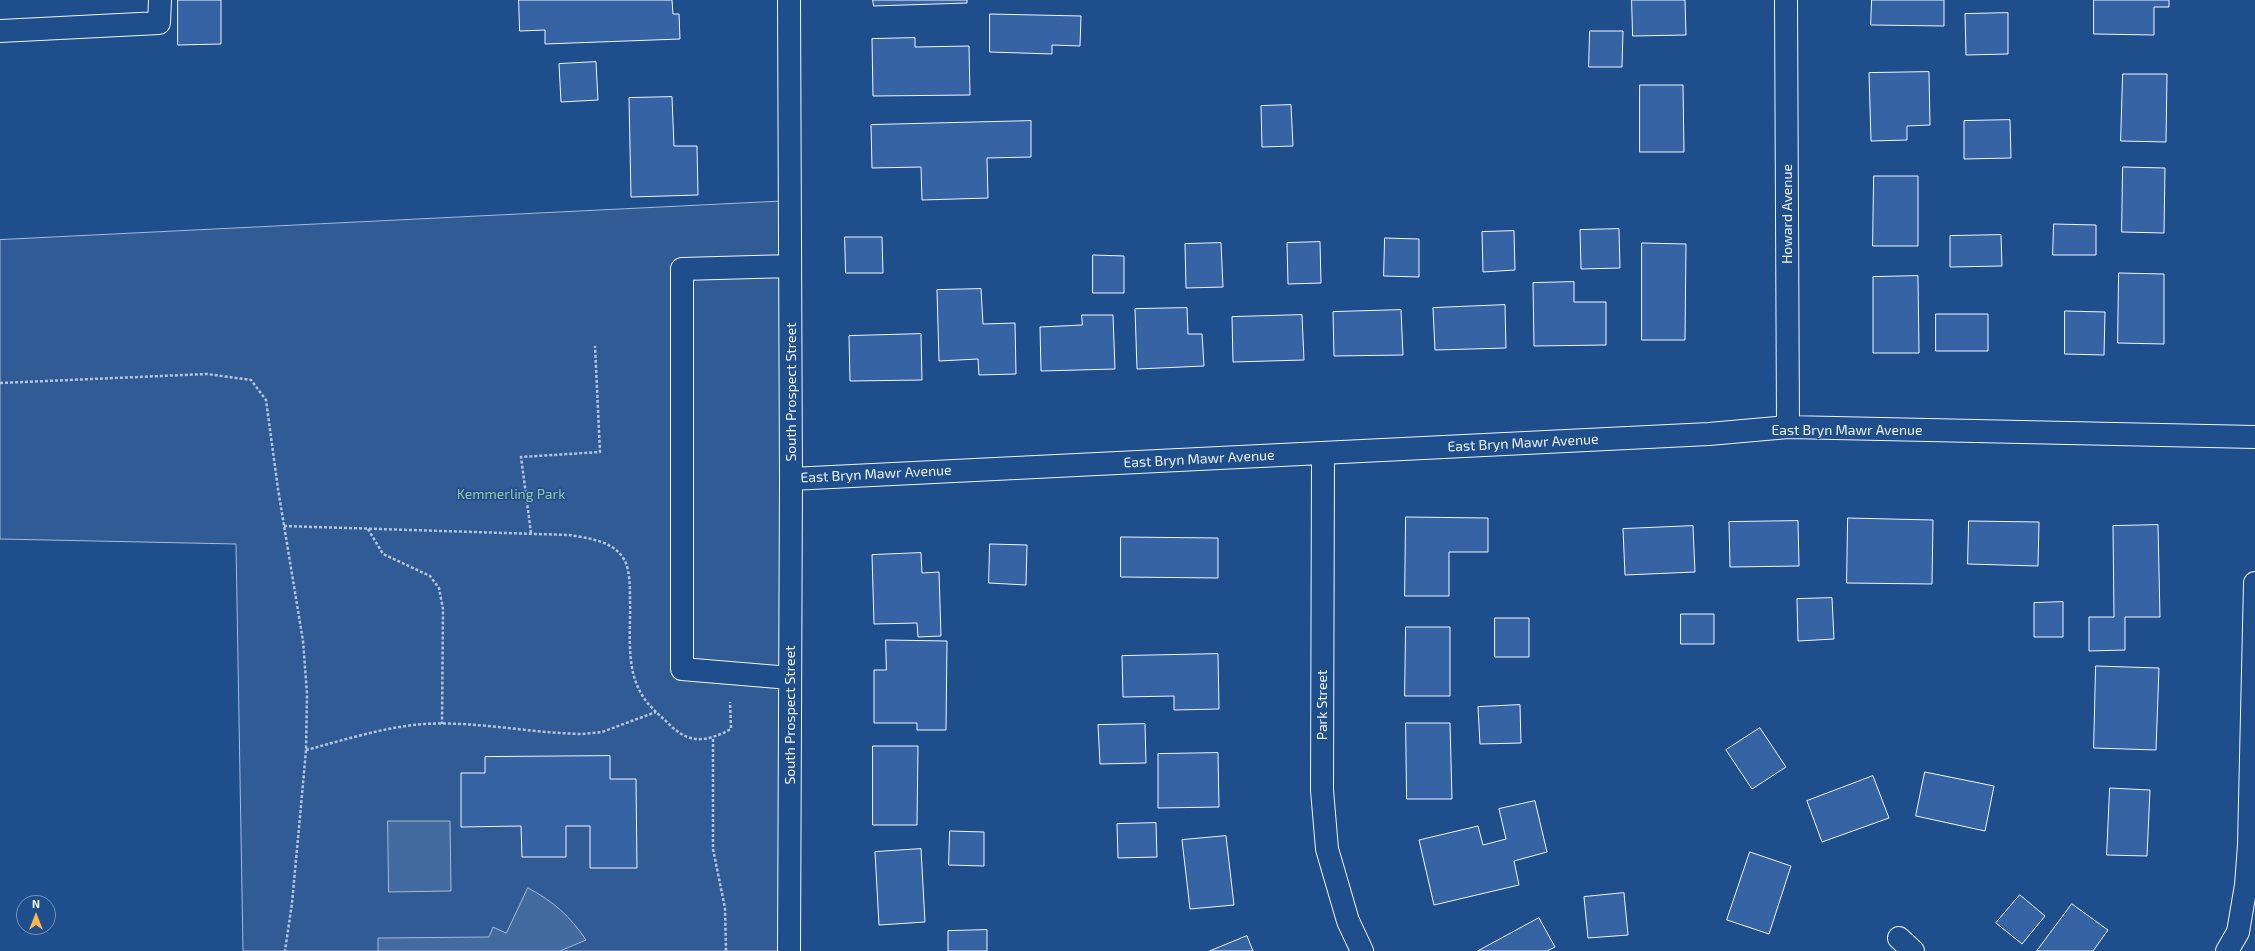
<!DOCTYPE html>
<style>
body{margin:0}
#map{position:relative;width:2255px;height:951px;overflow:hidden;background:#1f4e8c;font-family:"Exo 2",sans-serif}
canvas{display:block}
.north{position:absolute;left:16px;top:895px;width:40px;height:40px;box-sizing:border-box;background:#1f4e8c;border:1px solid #7391ba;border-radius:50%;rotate:0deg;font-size:11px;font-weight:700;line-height:16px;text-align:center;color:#f2f6ff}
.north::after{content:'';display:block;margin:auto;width:14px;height:18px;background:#ffb74d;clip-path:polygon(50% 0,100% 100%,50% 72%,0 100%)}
</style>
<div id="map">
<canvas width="2255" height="951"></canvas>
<div class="north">N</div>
</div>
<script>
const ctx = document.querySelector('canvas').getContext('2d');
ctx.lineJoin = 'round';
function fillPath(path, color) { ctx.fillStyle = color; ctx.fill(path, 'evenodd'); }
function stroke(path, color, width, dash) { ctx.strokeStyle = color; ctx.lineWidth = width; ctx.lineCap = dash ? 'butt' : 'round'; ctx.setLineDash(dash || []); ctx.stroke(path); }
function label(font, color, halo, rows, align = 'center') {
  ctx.font = font + ' "Exo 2",sans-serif'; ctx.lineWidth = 3; ctx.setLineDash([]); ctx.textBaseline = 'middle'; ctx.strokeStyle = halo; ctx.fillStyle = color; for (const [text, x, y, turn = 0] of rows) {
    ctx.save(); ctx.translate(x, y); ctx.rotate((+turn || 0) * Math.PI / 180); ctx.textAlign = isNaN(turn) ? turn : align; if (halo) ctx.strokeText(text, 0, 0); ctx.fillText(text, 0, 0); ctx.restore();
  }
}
const built = new Path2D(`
 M 790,201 L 788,951 L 243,951 L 236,544 L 0,539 L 0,240 Z`);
const water = new Path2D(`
 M 388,821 L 450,821 L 451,891 L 389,892 Z
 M 528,888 C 553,901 570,916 586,940 L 560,951 L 378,951 L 378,938 L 489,937 L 493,927 L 506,933 Z`);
const building = new Path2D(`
 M 178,0 L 221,0 L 221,44 L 178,45 Z
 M 519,0 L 672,0 L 673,14 L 679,14 L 680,39 L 545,44 L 545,30 L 520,31 Z
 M 873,0 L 967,0 L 967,3 L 874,6 Z
 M 1632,0 L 1685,0 L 1686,35 L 1633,36 Z
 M 1872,0 L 1944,0 L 1944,26 L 1871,25 Z
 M 2094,0 L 2169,0 L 2169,7 L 2154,7 L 2154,35 L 2094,34 Z
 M 2008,13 L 2008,54 L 1966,55 L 1965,14 Z
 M 990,14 L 1081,16 L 1080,46 L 1052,45 L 1052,54 L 990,52 Z
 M 1590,31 L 1623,31 L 1622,67 L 1589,67 Z
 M 915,38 L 915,47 L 969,46 L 970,95 L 873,96 L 872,39 Z
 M 596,62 L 598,100 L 561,102 L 559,64 Z
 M 1929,72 L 1930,125 L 1907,126 L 1907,140 L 1871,141 L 1869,73 Z
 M 2123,74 L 2167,74 L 2166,142 L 2121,141 Z
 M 1640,85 L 1683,85 L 1684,152 L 1640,152 Z
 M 672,97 L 674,146 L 697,146 L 698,195 L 631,197 L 629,98 Z
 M 1291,105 L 1293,146 L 1262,147 L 1261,106 Z
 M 2010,120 L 2011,158 L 1964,159 L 1964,121 Z
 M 1031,121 L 1031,157 L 987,158 L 988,198 L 922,200 L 921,167 L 872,168 L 871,125 Z
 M 2123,167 L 2165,168 L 2164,233 L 2122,232 Z
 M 1874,176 L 1918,176 L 1918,246 L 1873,246 Z
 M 2054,224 L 2096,225 L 2096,255 L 2053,255 Z
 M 1619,229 L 1620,268 L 1581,269 L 1580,230 Z
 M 1514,231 L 1515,270 L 1483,272 L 1482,232 Z
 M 2001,235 L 2002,266 L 1950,267 L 1950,236 Z
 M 845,237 L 882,237 L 883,273 L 846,273 Z
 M 1385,238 L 1419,239 L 1419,277 L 1384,276 Z
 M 1320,242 L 1321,283 L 1288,284 L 1287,243 Z
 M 1221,243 L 1223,287 L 1186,288 L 1185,244 Z
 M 1642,243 L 1686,244 L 1685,340 L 1642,340 Z
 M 1093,255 L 1124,256 L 1124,293 L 1093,293 Z
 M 2119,273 L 2164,274 L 2164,344 L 2118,343 Z
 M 1918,276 L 1919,353 L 1873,353 L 1873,277 Z
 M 1574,282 L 1574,302 L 1606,302 L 1606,345 L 1534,346 L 1533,283 Z
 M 981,289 L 983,324 L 1015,323 L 1016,374 L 979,375 L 978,359 L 939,361 L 937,290 Z
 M 1505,305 L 1506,348 L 1435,350 L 1433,308 Z
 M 1187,308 L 1188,334 L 1202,334 L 1204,366 L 1137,369 L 1135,309 Z
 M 1401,310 L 1403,355 L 1334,356 L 1333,312 Z
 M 2065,311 L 2105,312 L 2104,355 L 2065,354 Z
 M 1936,314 L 1988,314 L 1988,351 L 1936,351 Z
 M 1082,315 L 1113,315 L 1115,369 L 1041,371 L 1040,327 L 1082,325 Z
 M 1302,315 L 1304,360 L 1233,362 L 1232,317 Z
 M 921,334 L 922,380 L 850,381 L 849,336 Z
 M 1406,517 L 1488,518 L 1488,552 L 1449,552 L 1449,596 L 1405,596 Z
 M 1848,518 L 1933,520 L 1932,584 L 1847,583 Z
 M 1798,521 L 1799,566 L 1730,567 L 1729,522 Z
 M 1969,521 L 2039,522 L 2038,566 L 1968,564 Z
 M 2158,525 L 2160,617 L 2125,617 L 2125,650 L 2089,651 L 2089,617 L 2114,617 L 2113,526 Z
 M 1693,526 L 1695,572 L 1625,575 L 1623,529 Z
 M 1121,537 L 1218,538 L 1218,578 L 1121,577 Z
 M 990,544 L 1027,545 L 1026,585 L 989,583 Z
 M 921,553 L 922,573 L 939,572 L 941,636 L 918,637 L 917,623 L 874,624 L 872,555 Z
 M 1832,598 L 1834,639 L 1798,641 L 1797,599 Z
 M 2063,602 L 2063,637 L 2034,637 L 2034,603 Z
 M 1681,614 L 1714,614 L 1714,644 L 1681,644 Z
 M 1495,618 L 1529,618 L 1529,657 L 1495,657 Z
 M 1406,627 L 1450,627 L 1450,696 L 1405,696 Z
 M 886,640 L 947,641 L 946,730 L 917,730 L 917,723 L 874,723 L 874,670 L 886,670 Z
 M 1218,654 L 1219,709 L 1174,710 L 1174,696 L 1123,697 L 1122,656 Z
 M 2096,666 L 2159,668 L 2156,750 L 2094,748 Z
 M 1520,705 L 1521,743 L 1480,744 L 1478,707 Z
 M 1406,723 L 1450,723 L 1452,799 L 1407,799 Z
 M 1145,724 L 1146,763 L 1100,764 L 1098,725 Z
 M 1760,728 L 1786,767 L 1752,789 L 1726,750 Z
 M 873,746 L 918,746 L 917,825 L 873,825 Z
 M 1218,753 L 1219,807 L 1158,808 L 1158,754 Z
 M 610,756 L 610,779 L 636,779 L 637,868 L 590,868 L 590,826 L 566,826 L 566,857 L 522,857 L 521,826 L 461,827 L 461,773 L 485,773 L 485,757 Z
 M 1925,772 L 1994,786 L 1985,831 L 1916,816 Z
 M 1873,776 L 1889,818 L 1822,842 L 1807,801 Z
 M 2110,788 L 2150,790 L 2147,856 L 2107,855 Z
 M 1535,801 L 1547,852 L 1514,861 L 1519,885 L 1434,905 L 1419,840 L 1478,826 L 1483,845 L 1506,839 L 1499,809 Z
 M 1156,823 L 1157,857 L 1118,858 L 1117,824 Z
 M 950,831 L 984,832 L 984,866 L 949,865 Z
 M 1226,836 L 1234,905 L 1190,909 L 1182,840 Z
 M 921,849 L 925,922 L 879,925 L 875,852 Z
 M 1750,852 L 1791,866 L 1769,934 L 1727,920 Z
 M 1624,893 L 1628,935 L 1588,938 L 1584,897 Z
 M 2020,895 L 2045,916 L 2022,944 L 1996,923 Z
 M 2072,904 L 2108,930 L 2093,951 L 2037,951 Z
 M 1539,918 L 1555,947 L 1547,951 L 1478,951 Z
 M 987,930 L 987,951 L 948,951 L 948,931 Z
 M 1247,936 L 1253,951 L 1210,951 Z`);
const path = new Path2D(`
 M 0,383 L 207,374 L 251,380 L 266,400 L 278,489 L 303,641 L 307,694 L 306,750 L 301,806 L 292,903 L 285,951
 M 284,526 L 569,535 C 588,538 615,541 625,561 C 630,572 630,588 630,600 C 631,631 625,667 642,695 C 649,707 661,716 671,726 C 691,745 708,741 731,729 L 730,702
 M 368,529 L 383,554 L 430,576 L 439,588 L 443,609 L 442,724
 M 531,533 L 521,457 L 600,452 L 595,346
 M 713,739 L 713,849 L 725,908 L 726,951
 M 306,750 C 344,740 384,727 424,724 C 477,721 529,733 582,734 L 602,732 L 656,712`);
const minor = new Path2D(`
 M 789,0 L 791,479 L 789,951
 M 1786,0 L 1788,427
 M 0,31 L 159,23 L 160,0
 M 790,266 L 682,269 L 682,669 L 790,678
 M 1323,453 L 1322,790 L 1327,849 L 1348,921 L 1362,951
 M 791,479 L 1709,434 L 1788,427 L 2255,437
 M 1899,938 L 1913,951
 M 2227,951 L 2238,932 L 2246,885 L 2249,845 L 2255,583`);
const streetNames = [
 ["Howard Avenue",1787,214,-90],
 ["South Prospect Street",791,392,-90],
 ["East Bryn Mawr Avenue",1847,430],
 ["East Bryn Mawr Avenue",1523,443,-3],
 ["East Bryn Mawr Avenue",1199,459,-3],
 ["East Bryn Mawr Avenue",876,474,-3],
 ["Park Street",1322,705,-90],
 ["South Prospect Street",790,715,-90]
];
const parkNames = [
 ["Kemmerling Park",511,494]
];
fillPath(built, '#305b95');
stroke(built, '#a8bbd7', 1);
fillPath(water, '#446ba0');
stroke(water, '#a8bbd7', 1);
fillPath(building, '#3563a3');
stroke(building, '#f2f6ff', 1);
stroke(minor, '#f2f6ff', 24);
stroke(path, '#b3c4dc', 2.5, [3, 2]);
stroke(minor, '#1f4e8c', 22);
label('14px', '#f2f6ff', '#1f4e8c', streetNames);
label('14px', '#97c8a6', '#1f4e8c', parkNames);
</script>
